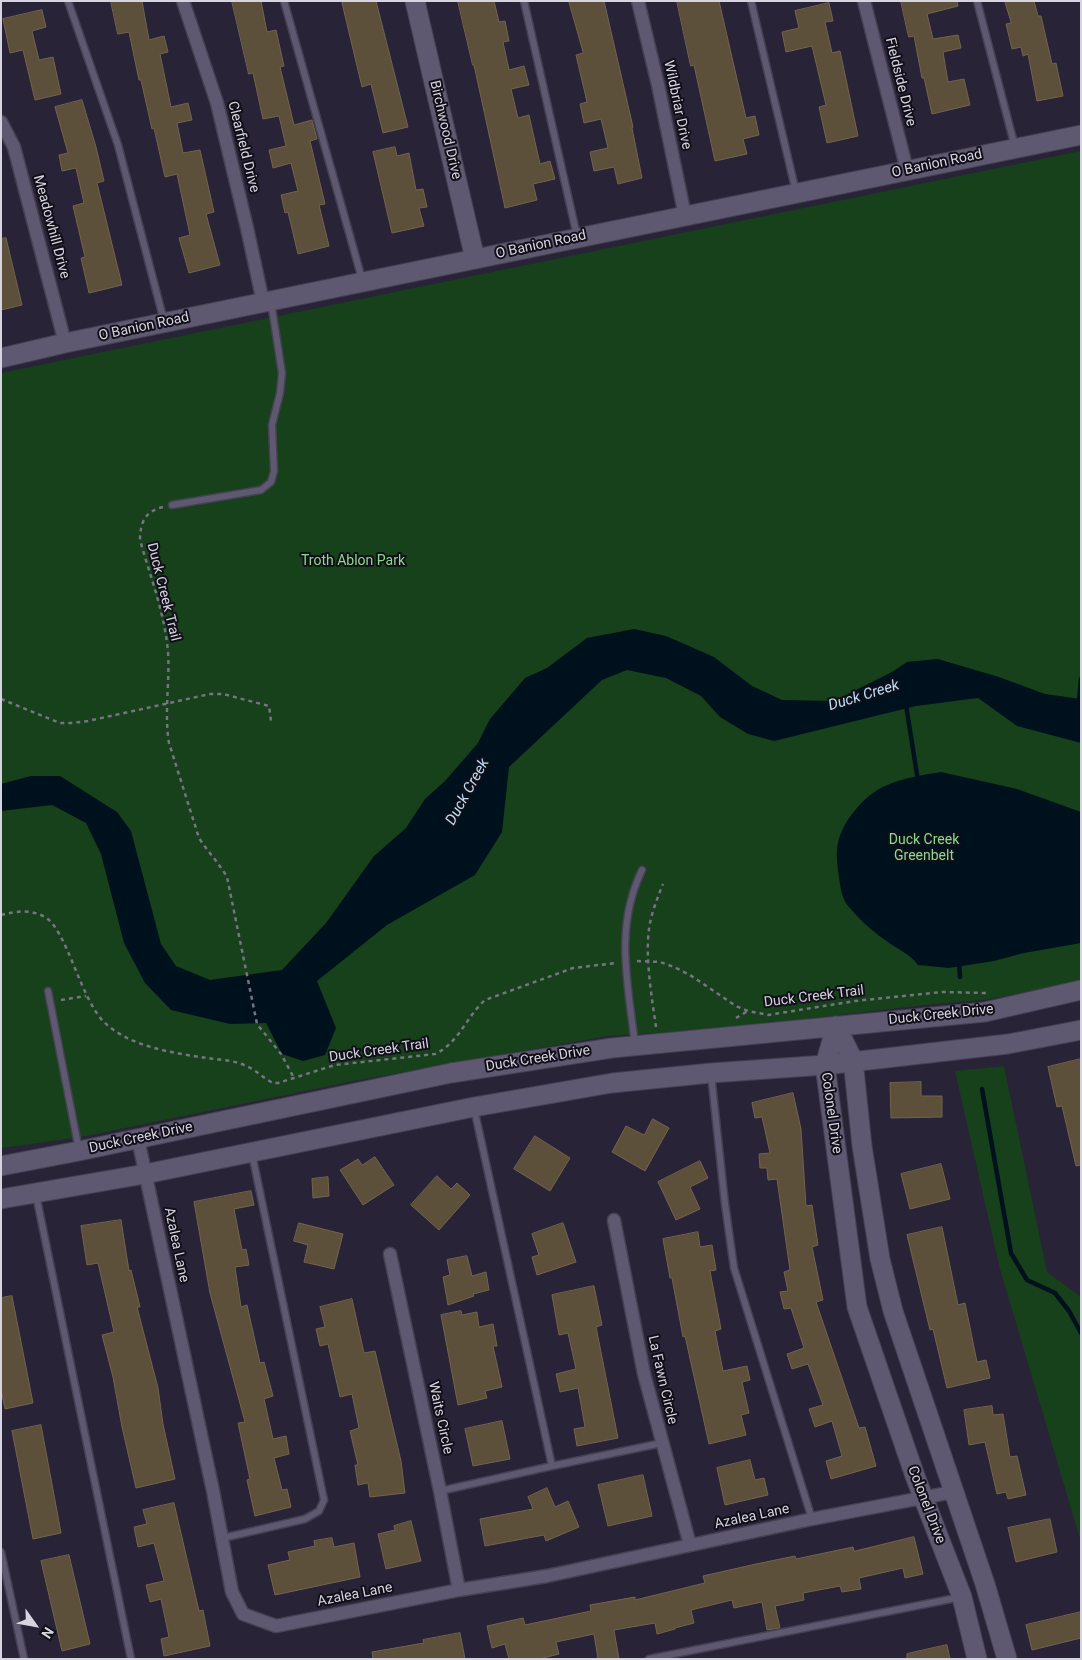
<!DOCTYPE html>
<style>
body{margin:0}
#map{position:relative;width:1082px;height:1660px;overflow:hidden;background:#292338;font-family:Roboto,sans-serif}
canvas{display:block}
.frame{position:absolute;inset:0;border:2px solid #d7d4e2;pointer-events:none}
.north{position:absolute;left:10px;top:1600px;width:50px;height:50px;-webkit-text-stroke:4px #110f18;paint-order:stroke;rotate:122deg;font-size:14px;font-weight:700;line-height:20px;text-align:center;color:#d7d4e2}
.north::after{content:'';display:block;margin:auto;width:18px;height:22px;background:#d7d4e2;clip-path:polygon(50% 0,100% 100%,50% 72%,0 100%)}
</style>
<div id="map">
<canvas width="1082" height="1660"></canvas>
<div class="frame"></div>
<div class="north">N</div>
</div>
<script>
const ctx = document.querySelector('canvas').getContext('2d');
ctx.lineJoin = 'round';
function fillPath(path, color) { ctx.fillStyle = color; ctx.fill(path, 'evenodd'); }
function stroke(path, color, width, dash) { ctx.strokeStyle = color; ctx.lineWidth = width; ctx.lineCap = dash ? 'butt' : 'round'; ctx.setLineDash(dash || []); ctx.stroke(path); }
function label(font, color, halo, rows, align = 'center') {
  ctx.font = font + ' Roboto,sans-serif'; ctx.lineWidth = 4; ctx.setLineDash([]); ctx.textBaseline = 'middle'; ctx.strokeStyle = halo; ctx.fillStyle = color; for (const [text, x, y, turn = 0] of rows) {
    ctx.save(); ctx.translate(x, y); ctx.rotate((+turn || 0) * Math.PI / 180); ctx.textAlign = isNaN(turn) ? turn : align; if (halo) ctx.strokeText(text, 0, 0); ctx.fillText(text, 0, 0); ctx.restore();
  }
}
const green = new Path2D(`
 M 1081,151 L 1081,981 L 1067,985 L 984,1000 L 933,1004 L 721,1029 L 608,1036 L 359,1080 L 81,1137 L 1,1148 L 1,373 Z
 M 1004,1066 L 1047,1272 L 1081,1297 L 1081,1542 L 1000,1269 L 955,1071 Z`);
const water = new Path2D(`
 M 634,629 L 666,636 L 714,657 L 752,686 L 782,700 L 834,701 L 892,672 L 907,662 L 938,659 L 999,677 L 1045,694 L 1081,699 L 1081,743 L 1017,726 L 978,698 L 916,706 L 774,741 L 748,734 L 720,717 L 701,696 L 666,678 L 627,670 L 602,680 L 509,767 L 502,832 L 475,875 L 387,925 L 317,981 L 336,1028 L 325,1055 L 303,1061 L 282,1054 L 266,1023 L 230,1024 L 171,1010 L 145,983 L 124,943 L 101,854 L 86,823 L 52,805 L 1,811 L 1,784 L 31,776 L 60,776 L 117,812 L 131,831 L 161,944 L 176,966 L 210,980 L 282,970 L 326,923 L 374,856 L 406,828 L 425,799 L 445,781 L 478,743 L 490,719 L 525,678 L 547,668 L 587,638 Z
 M 941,772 L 1017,789 L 1081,812 L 1081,943 L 1024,953 L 994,961 L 949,968 L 918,965 C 909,953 897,949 885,940 C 872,931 858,918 848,906 C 840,896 840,882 838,870 C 837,862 836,851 838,843 C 842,822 865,794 885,786 C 903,778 922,775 941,772 Z`);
const stream = new Path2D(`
 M 1079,702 L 1081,679
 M 906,705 L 918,781
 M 959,961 L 960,977
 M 982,1089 L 1011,1253 L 1027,1280 L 1055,1293 L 1069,1311 L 1081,1333`);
const building = new Path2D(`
 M 111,1 L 142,1 L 149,40 L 164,36 L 168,52 L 160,54 L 171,107 L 188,103 L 192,120 L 177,123 L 183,153 L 200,150 L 214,212 L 206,214 L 220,265 L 189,273 L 179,238 L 190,235 L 177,174 L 165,177 L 154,128 L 152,129 L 141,80 L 139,80 L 129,32 L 118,34 Z
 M 232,1 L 261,1 L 267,32 L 276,30 L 284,66 L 280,67 L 294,125 L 312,120 L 317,139 L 310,141 L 325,204 L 319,205 L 329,246 L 298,254 L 288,212 L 285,213 L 281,195 L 298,191 L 291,163 L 273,168 L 269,150 L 286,146 L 279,116 L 263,119 L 253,73 L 249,74 Z
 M 349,1 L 376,1 L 408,127 L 383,133 L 371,84 L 362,87 L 342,3 Z
 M 458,1 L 494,1 L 499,22 L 505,21 L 509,41 L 503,42 L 509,70 L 524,66 L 529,85 L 511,89 L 518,118 L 529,115 L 540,164 L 550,161 L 555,179 L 533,184 L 537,200 L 505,208 L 474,65 L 473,65 Z
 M 569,1 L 604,1 L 633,127 L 632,128 L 642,178 L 618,184 L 614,167 L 594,171 L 590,152 L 608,148 L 601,119 L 584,123 L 580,104 L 587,102 L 576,55 L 583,53 Z
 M 677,1 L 719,1 L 746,118 L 755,116 L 759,135 L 743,139 L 747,154 L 715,161 L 694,65 L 691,66 Z
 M 901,1 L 957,1 L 958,6 L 927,14 L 933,39 L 958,35 L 961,48 L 943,52 L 948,82 L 964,79 L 970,105 L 932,114 L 924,78 L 922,78 L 914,36 L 909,37 Z
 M 1005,1 L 1034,1 L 1038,16 L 1041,16 L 1052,64 L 1056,63 L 1063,96 L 1037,101 L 1028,54 L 1023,56 L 1021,47 L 1012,49 L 1006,24 L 1011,23 Z
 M 829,3 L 833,21 L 825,22 L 832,53 L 840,51 L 858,136 L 827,143 L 819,107 L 826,105 L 812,46 L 786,52 L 782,32 L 799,28 L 795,11 Z
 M 42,10 L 46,27 L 32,31 L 39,60 L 53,57 L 61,94 L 35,100 L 23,50 L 10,53 L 3,19 Z
 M 82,100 L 96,147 L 104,181 L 97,183 L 122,285 L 89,293 L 81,258 L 85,257 L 73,206 L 84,203 L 76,168 L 62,171 L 59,155 L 68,153 L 55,107 Z
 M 395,147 L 397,156 L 409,153 L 416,190 L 423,189 L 427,207 L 419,208 L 424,226 L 392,233 L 373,152 Z
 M 6,238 L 22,305 L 1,310 L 1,239 Z
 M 1081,1059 L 1081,1165 L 1076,1166 L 1062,1106 L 1057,1107 L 1048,1067 Z
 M 921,1082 L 921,1096 L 942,1096 L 942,1117 L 891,1118 L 890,1083 Z
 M 793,1093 L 801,1129 L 806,1206 L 812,1205 L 818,1245 L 812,1247 L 823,1300 L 816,1302 L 859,1428 L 865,1427 L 876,1466 L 831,1479 L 826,1461 L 842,1456 L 832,1421 L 815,1427 L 809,1409 L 823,1405 L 808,1364 L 792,1369 L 787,1354 L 804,1348 L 791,1308 L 784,1309 L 780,1292 L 788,1291 L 784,1272 L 790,1270 L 777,1179 L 768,1180 L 767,1168 L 760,1168 L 759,1154 L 770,1153 L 762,1117 L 755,1118 L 752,1103 Z
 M 653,1119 L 669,1128 L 645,1171 L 612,1152 L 626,1126 L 644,1135 Z
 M 535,1136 L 570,1158 L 550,1191 L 514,1169 Z
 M 375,1157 L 394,1185 L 363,1205 L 340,1170 L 358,1159 L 362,1165 Z
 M 700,1161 L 708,1178 L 690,1187 L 700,1209 L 676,1220 L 658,1182 Z
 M 941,1164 L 950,1199 L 910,1209 L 901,1174 Z
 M 437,1176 L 451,1189 L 457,1183 L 470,1195 L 439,1230 L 411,1205 Z
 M 328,1177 L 329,1196 L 313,1198 L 312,1179 Z
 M 251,1191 L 254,1205 L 234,1209 L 242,1250 L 246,1249 L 249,1265 L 235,1267 L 241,1307 L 247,1305 L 260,1363 L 264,1362 L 273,1396 L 264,1399 L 273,1439 L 286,1436 L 289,1454 L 274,1458 L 282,1490 L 287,1489 L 291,1507 L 255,1516 L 247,1480 L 250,1479 L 238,1423 L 245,1422 L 210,1293 L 194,1202 Z
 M 121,1220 L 129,1271 L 131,1270 L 140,1307 L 137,1307 L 158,1388 L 163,1424 L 175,1479 L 136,1488 L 122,1427 L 113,1377 L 102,1335 L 114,1332 L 98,1263 L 87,1265 L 81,1226 Z
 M 299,1223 L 343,1234 L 334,1269 L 304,1262 L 308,1245 L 294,1241 Z
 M 563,1223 L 576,1262 L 537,1275 L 532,1257 L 539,1255 L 532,1234 Z
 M 942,1227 L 958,1305 L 965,1303 L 977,1362 L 986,1360 L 990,1378 L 947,1388 L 933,1329 L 930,1330 L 907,1235 Z
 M 698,1232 L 700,1247 L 712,1245 L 716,1270 L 710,1271 L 721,1329 L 715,1331 L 723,1371 L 747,1366 L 750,1380 L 742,1382 L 749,1413 L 741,1415 L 746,1435 L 709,1444 L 685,1336 L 683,1337 L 672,1278 L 670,1278 L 663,1239 Z
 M 467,1256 L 472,1276 L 486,1272 L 489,1290 L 473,1294 L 474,1296 L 448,1305 L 443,1277 L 450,1275 L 447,1260 Z
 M 594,1286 L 602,1325 L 596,1327 L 618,1438 L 577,1446 L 574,1429 L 585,1427 L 578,1388 L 560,1392 L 556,1374 L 576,1369 L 568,1333 L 559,1335 L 552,1295 Z
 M 12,1296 L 33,1403 L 5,1409 L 1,1390 L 1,1298 Z
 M 352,1299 L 364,1353 L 375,1351 L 401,1461 L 405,1493 L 370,1497 L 368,1483 L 358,1485 L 355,1465 L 358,1465 L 350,1431 L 359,1428 L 352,1394 L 340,1397 L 328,1344 L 320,1346 L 316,1329 L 325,1327 L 320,1307 Z
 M 461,1311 L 462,1315 L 477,1312 L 479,1327 L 493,1324 L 497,1346 L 493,1346 L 502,1387 L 485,1391 L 487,1398 L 458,1405 L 441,1315 Z
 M 992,1406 L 993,1415 L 1003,1414 L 1010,1457 L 1017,1456 L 1026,1495 L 1008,1499 L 1006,1492 L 997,1494 L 985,1442 L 969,1445 L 964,1410 Z
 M 502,1421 L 510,1459 L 473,1466 L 465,1429 Z
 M 41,1425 L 61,1533 L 33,1539 L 12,1431 Z
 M 750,1460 L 755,1480 L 764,1478 L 768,1495 L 725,1505 L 717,1468 Z
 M 643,1475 L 652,1516 L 608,1526 L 598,1485 Z
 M 547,1488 L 555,1507 L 568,1501 L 579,1527 L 546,1541 L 544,1535 L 485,1546 L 480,1519 L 533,1509 L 528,1497 Z
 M 174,1503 L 199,1611 L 203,1610 L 210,1646 L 164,1656 L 161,1639 L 169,1637 L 161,1599 L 150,1602 L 146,1585 L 164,1581 L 154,1543 L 138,1547 L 134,1527 L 147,1524 L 143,1510 Z
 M 1050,1519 L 1057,1552 L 1016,1562 L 1008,1528 Z
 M 411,1521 L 421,1561 L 386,1569 L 378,1534 L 395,1530 L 394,1526 Z
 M 914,1537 L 923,1574 L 905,1578 L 903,1568 L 859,1578 L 861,1589 L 842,1592 L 840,1586 L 803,1593 L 804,1600 L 775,1606 L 780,1628 L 767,1630 L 762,1602 L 734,1608 L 732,1600 L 691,1610 L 694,1623 L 675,1628 L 675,1629 L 657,1634 L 655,1623 L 614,1630 L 619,1659 L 598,1659 L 594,1634 L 556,1642 L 559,1654 L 539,1659 L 509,1659 L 505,1644 L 492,1648 L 487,1626 L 523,1618 L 525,1625 L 591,1611 L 590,1605 L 635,1597 L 635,1600 L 705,1583 L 703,1576 L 756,1564 L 795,1556 L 796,1559 L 853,1547 L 854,1551 Z
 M 332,1538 L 334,1547 L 354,1543 L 360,1577 L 275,1595 L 268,1565 L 290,1560 L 288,1552 L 315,1546 L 314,1541 Z
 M 69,1555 L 90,1644 L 62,1651 L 41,1561 Z
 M 1081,1612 L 1081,1638 L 1032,1650 L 1026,1625 Z
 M 460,1633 L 465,1659 L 373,1659 L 372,1652 L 424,1643 L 423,1640 Z
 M 947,1645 L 950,1659 L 907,1659 L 907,1654 Z`);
const path = new Path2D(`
 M 163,507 C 145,511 140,523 140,540 C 150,576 165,614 168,652 C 170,682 164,713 169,743 L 199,838 C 208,852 219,863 227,877 L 257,1024 L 281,1054 L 294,1078
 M 1,699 L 60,723 L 71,723 L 88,721 L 210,694 L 223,694 L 269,706 L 271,721
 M 1,915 C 17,911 30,909 45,917 C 67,930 80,998 104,1022 C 130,1047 173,1053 207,1058 C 219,1060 233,1060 244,1065 C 255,1069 263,1078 273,1083 L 278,1083 L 335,1065 L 435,1054 C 459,1043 466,1017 485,1000 L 573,968 L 616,963
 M 637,961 L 660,962 L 674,967 L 690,975 L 736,1006 L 748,1011 L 768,1015 L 855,1001 L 942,992 L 986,993
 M 61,1000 L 86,996
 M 736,1018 L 748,1011
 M 656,1027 C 652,999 645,958 649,929 C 651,914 657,899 663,884`);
const lane = new Path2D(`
 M 68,1 L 118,145 L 164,321
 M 284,1 L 362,279
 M 524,1 L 577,236
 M 751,1 L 796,192
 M 977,1 L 1015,147
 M 172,505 L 261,490 L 271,482 L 274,471 L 272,425 L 280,393 L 282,373 L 271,302
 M 48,991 L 79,1150
 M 635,1045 C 628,984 614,928 642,870
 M 711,1074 L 725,1204 L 734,1268 L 812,1519
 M 36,1195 L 131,1659
 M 552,1466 L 662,1443
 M 440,1491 L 552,1466 L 474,1108
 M 223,1538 L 305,1519 L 319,1511 L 324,1500 L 252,1154
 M 1,1552 L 24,1659
 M 649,1659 L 961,1597`);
const street = new Path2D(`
 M 183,1 L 217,103 L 247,228 L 263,302
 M 638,1 L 658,85 L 685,216
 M 864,1 L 907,170
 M 1,122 L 14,147 L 65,343
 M 138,1139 L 213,1491 L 232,1592 L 243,1614 L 276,1626 L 459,1590 L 547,1576 L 812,1519 L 953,1492
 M 614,1220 L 644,1374 L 690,1545
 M 390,1254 L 440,1491 L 459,1590`);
const secondary = new Path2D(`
 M 415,1 L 475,259
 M 1,358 L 65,343 L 1081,135
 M 836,1026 L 853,1060 L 862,1146 L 880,1259 L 893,1311 L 985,1584 L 1007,1659
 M 836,1026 L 825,1065 L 857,1307 L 915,1476 L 962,1597 L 977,1659
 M 1,1166 L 79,1151 L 451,1073 L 612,1048 L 985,1012 L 1081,990
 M 1,1199 L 145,1174 L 474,1107 L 612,1083 L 711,1073 L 825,1065 L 1008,1044 L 1081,1030`);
const streetNames = [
 ["Fieldside Drive",900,82,76],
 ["Wildbriar Drive",677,105,78],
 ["Birchwood Drive",445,130,77],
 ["Clearfield Drive",243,147,76],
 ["O Banion Road",937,164,-12],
 ["Meadowhill Drive",51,227,75],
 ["O Banion Road",541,245,-12],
 ["O Banion Road",144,327,-12],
 ["Duck Creek Trail",163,592,76],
 ["Duck Creek Trail",814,997,-7],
 ["Duck Creek Drive",941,1015,-6],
 ["Duck Creek Trail",379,1051,-8],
 ["Duck Creek Drive",538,1059,-9],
 ["Colonel Drive",831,1113,82],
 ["Duck Creek Drive",141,1138,-12],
 ["Azalea Lane",176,1245,78],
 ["La Fawn Circle",662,1380,77],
 ["Waits Circle",440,1418,78],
 ["Colonel Drive",926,1505,69],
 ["Azalea Lane",752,1517,-12],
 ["Azalea Lane",355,1595,-11]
];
const parkNames = [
 ["Troth Ablon Park",353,561],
 ["Duck Creek",924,840],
 ["Greenbelt",924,856]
];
const waterNames = [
 ["Duck Creek",864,696,-17],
 ["Duck Creek",468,792,-61]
];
fillPath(green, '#16411a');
fillPath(water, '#00111e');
stroke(stream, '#00111e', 4.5);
fillPath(building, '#5d503a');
stroke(building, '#72644d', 1);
stroke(lane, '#454052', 9);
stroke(street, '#454052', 15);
stroke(secondary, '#454052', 21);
stroke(path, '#777384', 2.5, [4, 4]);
stroke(lane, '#5e5870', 6);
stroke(street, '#5e5870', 12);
stroke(secondary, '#5e5870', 19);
label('14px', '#d7d4e2', '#110f18', streetNames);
label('14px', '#8cda8f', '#110f18', parkNames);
label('italic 15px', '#bcdff9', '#110f18', waterNames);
</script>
